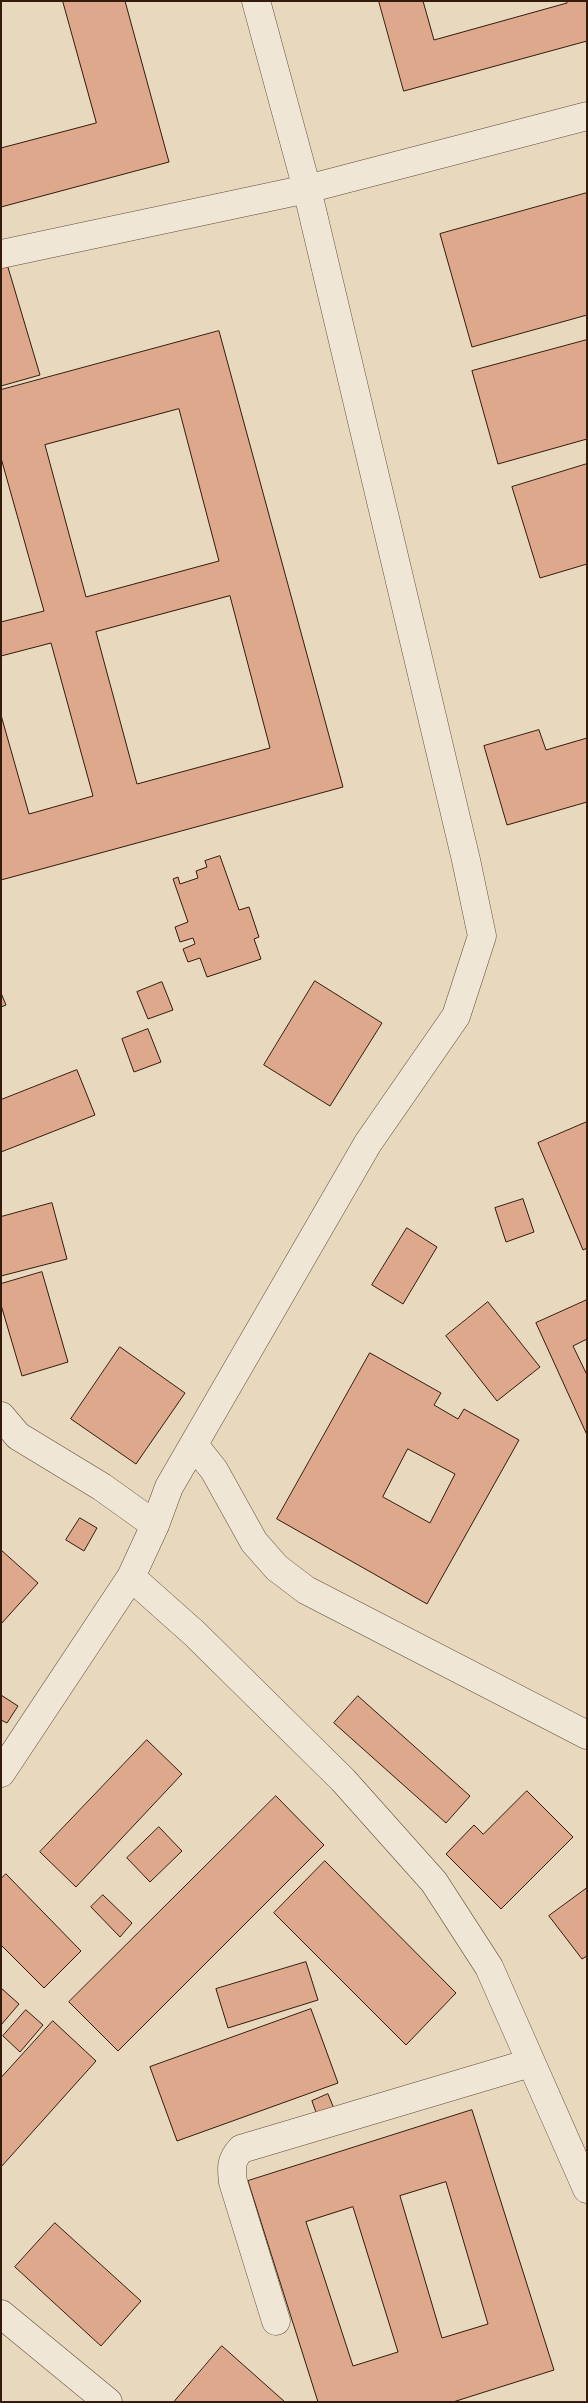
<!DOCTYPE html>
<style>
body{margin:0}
#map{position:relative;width:588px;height:2403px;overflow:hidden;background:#e7d8be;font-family:"EB Garamond",serif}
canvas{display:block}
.frame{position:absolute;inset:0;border:2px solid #341b0c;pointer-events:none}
</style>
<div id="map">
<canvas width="588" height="2403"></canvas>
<div class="frame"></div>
</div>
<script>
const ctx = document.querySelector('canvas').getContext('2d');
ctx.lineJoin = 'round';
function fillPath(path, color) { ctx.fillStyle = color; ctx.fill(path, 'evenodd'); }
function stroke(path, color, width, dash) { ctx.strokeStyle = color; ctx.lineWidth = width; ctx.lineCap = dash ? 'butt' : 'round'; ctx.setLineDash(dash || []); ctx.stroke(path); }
const building = new Path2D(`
 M 63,1 L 125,1 L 169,162 L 1,207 L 1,148 L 96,123 Z
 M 379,1 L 423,1 L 434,40 L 567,3 L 567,1 L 587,1 L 587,41 L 404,91 Z
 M 587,193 L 587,315 L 472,347 L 440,234 Z
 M 7,264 L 40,375 L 1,386 L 1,265 Z
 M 219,331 L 343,787 L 1,880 L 1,715 L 29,814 L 93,796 L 51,643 L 1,656 L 1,622 L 44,611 L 1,458 L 1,390 ZM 179,409 L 219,561 L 86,597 L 45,445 ZM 230,596 L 270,748 L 137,784 L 96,632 Z
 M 587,340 L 587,439 L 498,464 L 472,371 Z
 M 587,464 L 587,564 L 540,578 L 512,487 Z
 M 539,730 L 546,750 L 587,738 L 587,802 L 507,825 L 484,746 Z
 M 220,856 L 239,910 L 249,907 L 259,937 L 254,939 L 261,959 L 207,977 L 200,958 L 188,962 L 183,949 L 195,944 L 193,938 L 180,942 L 175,927 L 188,922 L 173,879 L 178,877 L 180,884 L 198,878 L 196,871 L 207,867 L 205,861 Z
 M 315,981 L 382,1023 L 330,1106 L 264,1065 Z
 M 162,982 L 173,1010 L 148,1019 L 137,992 Z
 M 1,993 L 6,1005 L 1,1007 Z
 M 148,1029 L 161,1062 L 134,1072 L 122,1039 Z
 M 77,1070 L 95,1115 L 1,1152 L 1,1100 Z
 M 587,1122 L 587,1248 L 583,1250 L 538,1143 Z
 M 523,1199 L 534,1232 L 506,1242 L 495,1208 Z
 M 52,1203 L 67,1259 L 1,1276 L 1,1217 Z
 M 407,1228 L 437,1247 L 403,1304 L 372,1285 Z
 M 42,1272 L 68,1362 L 22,1376 L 1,1305 L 1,1284 Z
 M 587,1300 L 587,1339 L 573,1346 L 587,1375 L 587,1435 L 536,1323 Z
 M 488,1302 L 540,1367 L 497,1401 L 446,1336 Z
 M 120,1347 L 185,1393 L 136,1464 L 71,1419 Z
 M 370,1353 L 441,1393 L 434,1405 L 458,1419 L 464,1409 L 519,1440 L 427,1604 L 277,1519 ZM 408,1449 L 455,1474 L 430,1523 L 383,1497 Z
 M 80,1518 L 97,1528 L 84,1551 L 66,1540 Z
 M 1,1550 L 38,1583 L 1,1624 Z
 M 1,1695 L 18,1706 L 7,1723 L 1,1720 Z
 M 358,1696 L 470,1796 L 446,1823 L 334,1723 Z
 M 147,1740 L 182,1774 L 76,1887 L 40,1852 Z
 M 527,1791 L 573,1837 L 501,1909 L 446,1854 L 474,1825 L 483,1834 Z
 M 276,1796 L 324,1845 L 118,2051 L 69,2002 Z
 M 159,1827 L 182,1851 L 150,1882 L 127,1858 Z
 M 325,1861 L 456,1993 L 406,2045 L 274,1913 Z
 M 6,1874 L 81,1951 L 44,1988 L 1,1945 L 1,1879 Z
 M 587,1888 L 587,1956 L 582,1959 L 549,1916 Z
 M 103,1895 L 132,1923 L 120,1937 L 91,1907 Z
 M 306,1962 L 318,2000 L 228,2028 L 216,1989 Z
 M 1,1988 L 19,2004 L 1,2025 Z
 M 311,2009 L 338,2083 L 177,2141 L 150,2067 Z
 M 26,2010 L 43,2025 L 20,2052 L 3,2036 Z
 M 53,2021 L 96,2061 L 1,2167 L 1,2078 Z
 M 328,2094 L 335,2111 L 318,2118 L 312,2101 Z
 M 472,2110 L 554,2370 L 453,2402 L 318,2402 L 248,2181 ZM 446,2182 L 488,2324 L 442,2338 L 400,2196 ZM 353,2207 L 398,2352 L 353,2366 L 306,2222 Z
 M 55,2223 L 141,2301 L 101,2346 L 15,2267 Z
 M 222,2346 L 285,2402 L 174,2402 Z`);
const minor = new Path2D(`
 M 1,254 L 307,189 L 587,116
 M 1,1416 L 18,1436 L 102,1487 L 155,1525
 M 194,1445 L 214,1470 L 254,1542 L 277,1568 L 306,1590 L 587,1735
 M 131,1577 L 195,1634 L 343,1780 L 434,1882 L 489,1967 L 587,2189
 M 1,1773 L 131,1577 L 155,1525 L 169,1487 L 368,1143 L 456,1016 L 482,936 L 466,860 L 307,189 L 256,1
 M 1,2314 L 108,2402
 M 276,2321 L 233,2182 C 231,2167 231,2160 241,2149 L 530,2063`);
fillPath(building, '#dea88c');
stroke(building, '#341b0c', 1);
stroke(minor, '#614a38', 29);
stroke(minor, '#efe6d5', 28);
</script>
